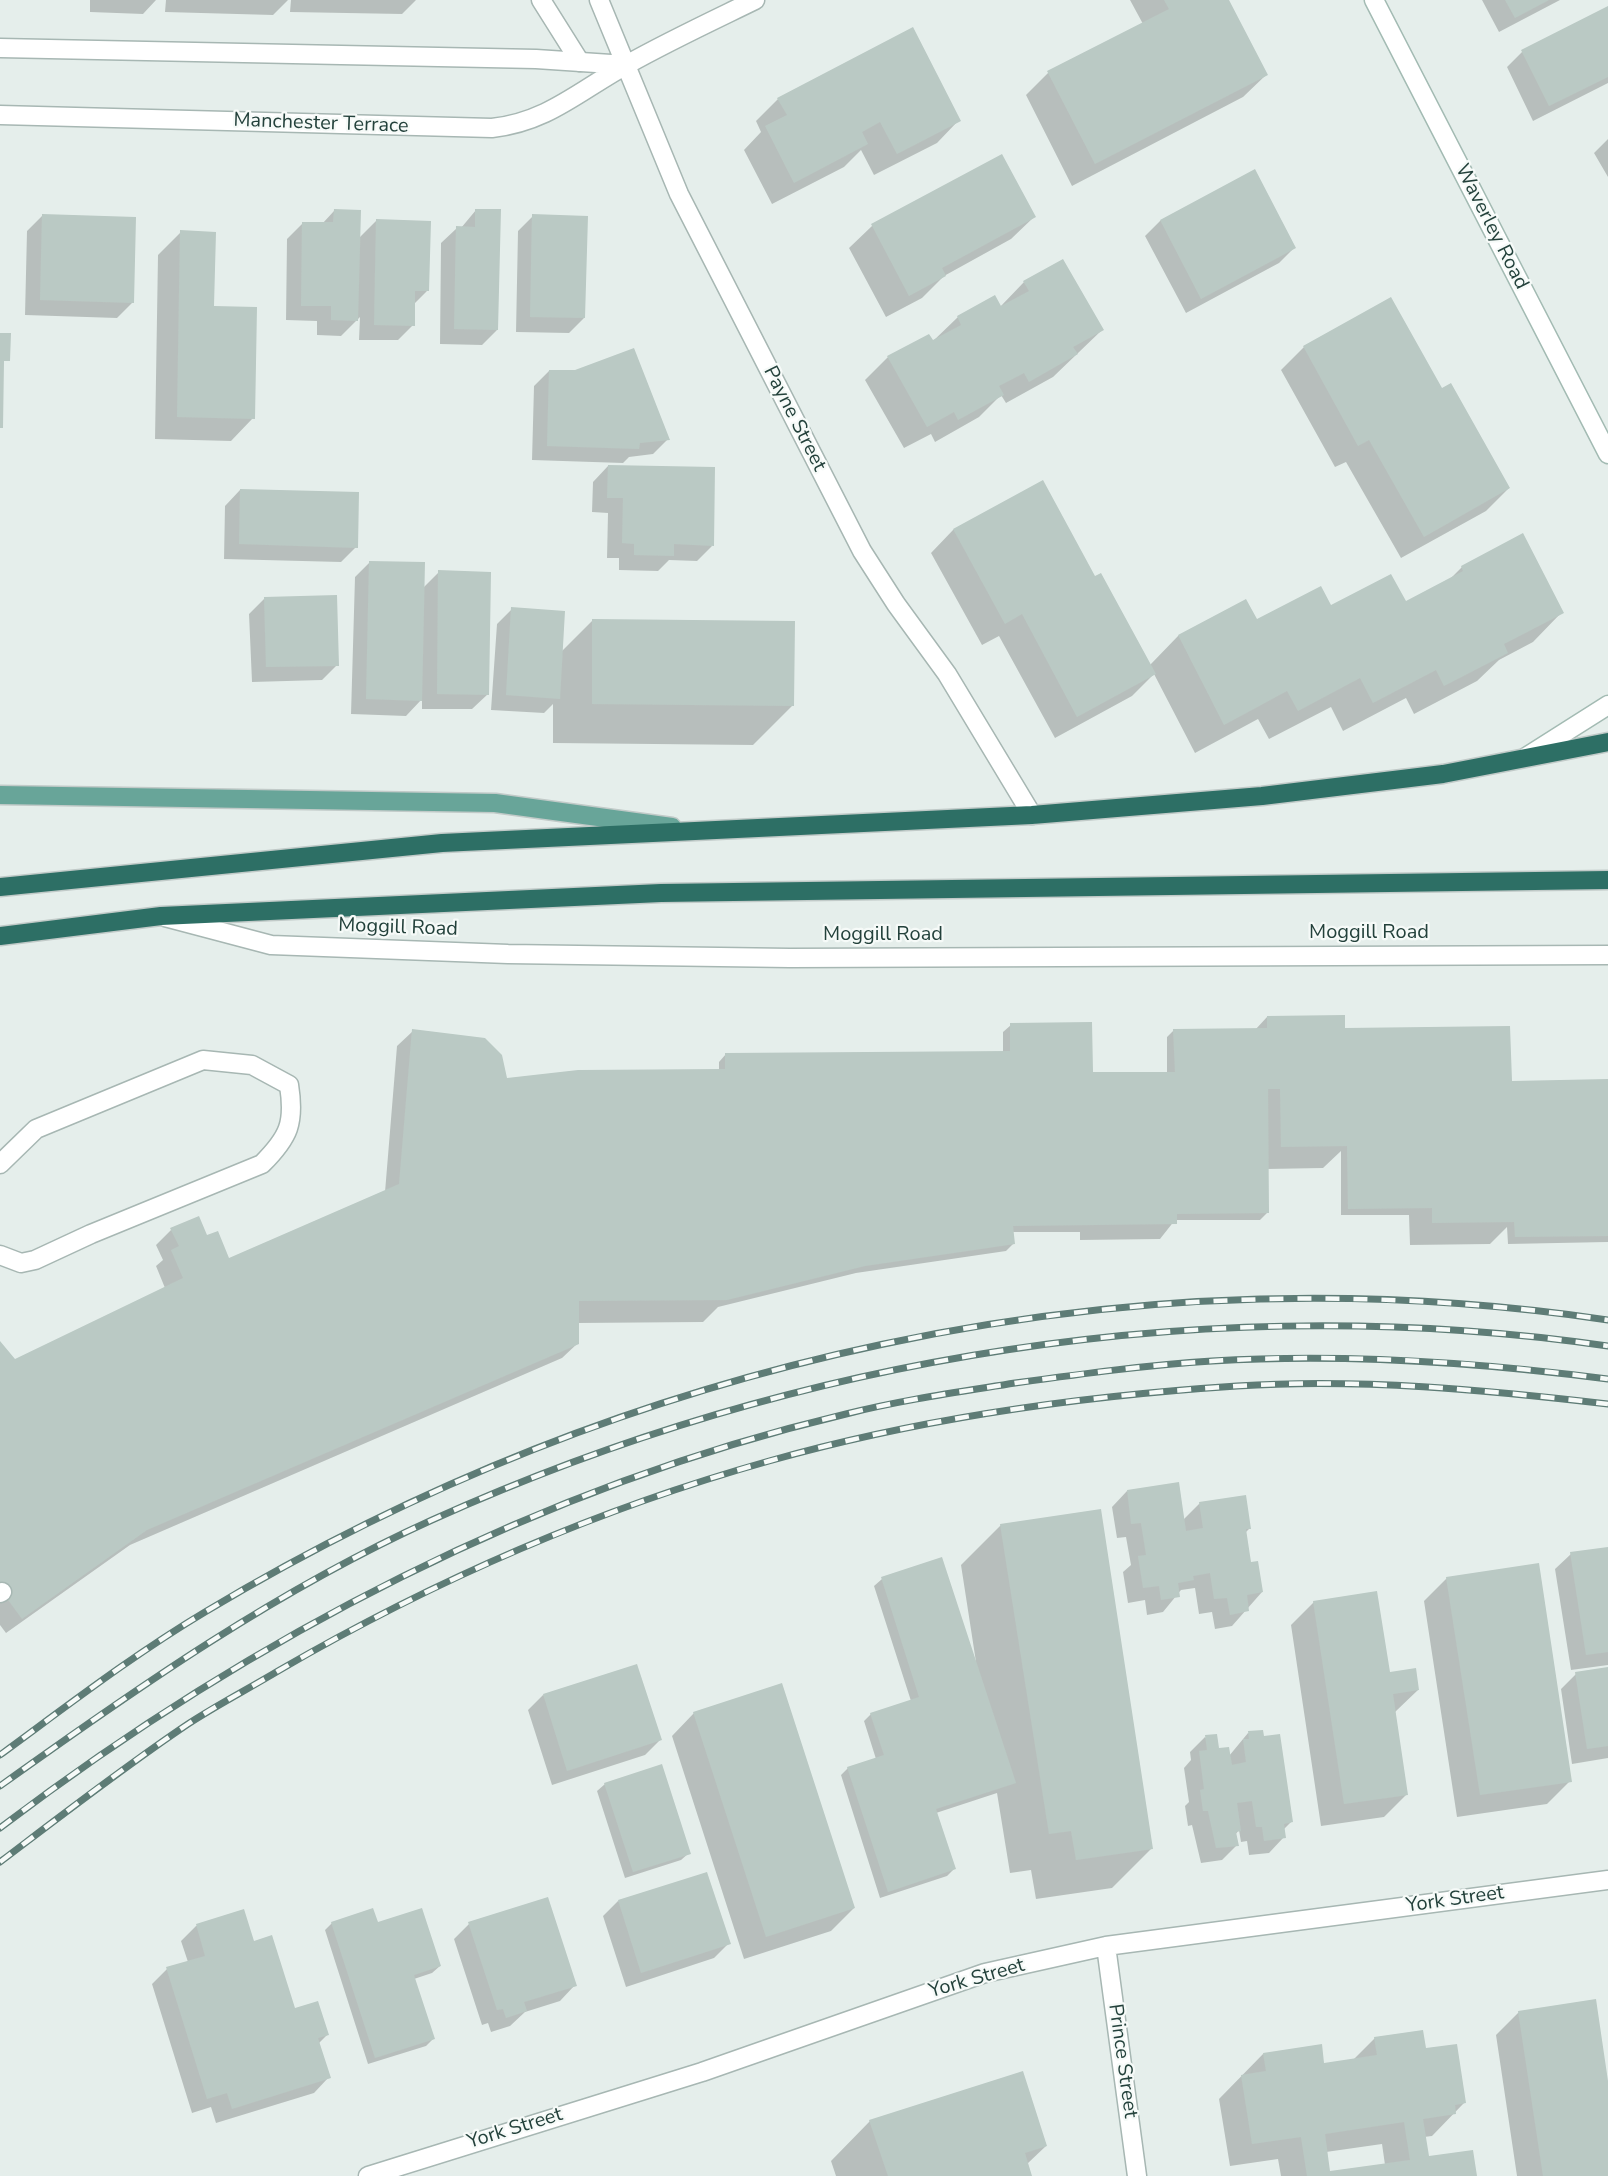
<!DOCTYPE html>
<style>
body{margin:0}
canvas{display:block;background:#e5eeeb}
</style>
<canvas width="1608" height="2176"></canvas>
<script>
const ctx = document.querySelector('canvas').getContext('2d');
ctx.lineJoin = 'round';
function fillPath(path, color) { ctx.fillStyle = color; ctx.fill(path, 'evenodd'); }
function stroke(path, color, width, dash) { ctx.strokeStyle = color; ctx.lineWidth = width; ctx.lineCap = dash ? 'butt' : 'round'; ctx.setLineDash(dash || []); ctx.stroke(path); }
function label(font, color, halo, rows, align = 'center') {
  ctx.font = font + ' "Nunito Sans",sans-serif'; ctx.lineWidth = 4.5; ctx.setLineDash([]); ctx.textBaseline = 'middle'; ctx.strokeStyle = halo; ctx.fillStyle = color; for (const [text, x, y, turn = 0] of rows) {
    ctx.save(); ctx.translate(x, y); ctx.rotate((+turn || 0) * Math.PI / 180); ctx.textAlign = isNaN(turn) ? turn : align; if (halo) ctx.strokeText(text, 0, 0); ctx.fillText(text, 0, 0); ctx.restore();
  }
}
const shadow = new Path2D(`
 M 90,0 L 156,0 L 143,14 L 90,12 Z
 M 166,0 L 288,0 L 273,15 L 165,12 Z
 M 291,0 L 416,0 L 402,14 L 290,12 Z
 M 1130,0 L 1229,0 L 1228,2 L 1266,75 L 1243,97 L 1072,186 L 1026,95 L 1048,73 L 1143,24 Z
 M 1482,0 L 1560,0 L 1499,32 Z
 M 1608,8 L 1608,83 L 1533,121 L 1507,67 L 1522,52 Z
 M 778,99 L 959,120 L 937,143 L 874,175 L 861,150 L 844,167 L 772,204 L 744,150 L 761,132 L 756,121 Z
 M 1608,139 L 1608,177 L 1594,153 Z
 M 1254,171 L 1294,248 L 1279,263 L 1186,313 L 1145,236 L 1160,221 Z
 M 476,210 L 497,330 L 482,345 L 440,344 L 441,243 L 457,228 L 461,228 Z
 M 334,211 L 358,239 L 376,221 L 427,291 L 413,305 L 413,325 L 398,340 L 359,340 L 360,317 L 341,336 L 317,335 L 317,321 L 286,320 L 287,239 L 303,223 L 322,224 Z
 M 42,216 L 133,302 L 117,318 L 25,315 L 27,231 Z
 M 533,216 L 584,318 L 569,333 L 516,332 L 518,231 Z
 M 1034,217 L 1011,239 L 944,276 L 922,298 L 886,317 L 849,248 L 872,226 Z
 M 181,232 L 253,418 L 231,441 L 155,439 L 158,255 Z
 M 1024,282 L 1102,330 L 1053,377 L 1006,403 L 1001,395 L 979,417 L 935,442 L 931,434 L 904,448 L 865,380 L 888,357 L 932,342 L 958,317 L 1000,307 Z
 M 1390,299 L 1442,390 L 1509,488 L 1486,511 L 1401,558 L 1346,462 L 1335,467 L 1281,370 L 1304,347 Z
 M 549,371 L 668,439 L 653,454 L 629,457 L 623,463 L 532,460 L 534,386 Z
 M 608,466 L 712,546 L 697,561 L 669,560 L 658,571 L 619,570 L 619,558 L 607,558 L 608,513 L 592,512 L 593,482 Z
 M 1042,482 L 1094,578 L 1150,665 L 1178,636 L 1246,601 L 1256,621 L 1331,607 L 1405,603 L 1448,581 L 1462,567 L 1562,612 L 1533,642 L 1499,660 L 1477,681 L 1414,714 L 1406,698 L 1343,731 L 1331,707 L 1269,739 L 1258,719 L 1195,753 L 1154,674 L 1132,696 L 1055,738 L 999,636 L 982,645 L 931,553 L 953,530 Z
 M 240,490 L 356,547 L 341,562 L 224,559 L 225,506 Z
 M 370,562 L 423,588 L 439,572 L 488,694 L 472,709 L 422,709 L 422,699 L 406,716 L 351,714 L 355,577 Z
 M 264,599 L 337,665 L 322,680 L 252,682 L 249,614 Z
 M 512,609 L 561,652 L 593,620 L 793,705 L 753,745 L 553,743 L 553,704 L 544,713 L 491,710 L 497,624 Z
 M 1267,1017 L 1344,1032 L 1510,1083 L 1608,1081 L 1608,1242 L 1508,1244 L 1507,1227 L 1490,1244 L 1410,1245 L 1409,1215 L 1341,1215 L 1341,1151 L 1323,1168 L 1267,1169 L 1268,1212 L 1260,1220 L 1175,1220 L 1160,1239 L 1080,1240 L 1080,1232 L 1012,1232 L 1014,1243 L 1006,1251 L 856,1273 L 718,1307 L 703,1322 L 578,1323 L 578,1343 L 562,1358 L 130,1545 L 6,1633 L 0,1625 L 0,1343 L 15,1361 L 165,1288 L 156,1266 L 163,1260 L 156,1245 L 171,1230 L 206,1237 L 228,1260 L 385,1192 L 397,1046 L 413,1031 L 506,1080 L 719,1070 L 719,1062 L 726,1054 L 1003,1053 L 1003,1032 L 1011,1025 L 1091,1074 L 1167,1074 L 1167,1037 L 1174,1030 L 1255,1030 Z
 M 1127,1491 L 1183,1520 L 1200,1503 L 1249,1529 L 1245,1533 L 1250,1564 L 1262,1592 L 1232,1626 L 1215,1629 L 1212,1612 L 1199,1614 L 1195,1588 L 1181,1590 L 1163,1612 L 1147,1615 L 1145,1600 L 1128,1603 L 1123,1572 L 1131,1565 L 1126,1537 L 1117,1538 L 1112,1507 Z
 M 1001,1525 L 1152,1848 L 1112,1888 L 1036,1899 L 1031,1870 L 1010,1873 L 997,1793 L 936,1813 L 954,1869 L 947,1876 L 880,1898 L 841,1775 L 848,1768 L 876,1759 L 864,1721 L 871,1714 L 911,1701 L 874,1586 L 882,1579 L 976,1662 L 961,1565 Z
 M 1608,1548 L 1608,1665 L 1571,1670 L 1555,1569 L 1571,1554 Z
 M 1447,1578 L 1570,1781 L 1547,1804 L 1457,1817 L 1424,1601 Z
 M 1314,1602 L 1388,1673 L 1418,1690 L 1395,1712 L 1407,1794 L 1384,1817 L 1321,1826 L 1291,1625 Z
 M 1608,1669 L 1608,1758 L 1572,1764 L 1561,1689 L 1576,1674 Z
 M 543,1695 L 660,1740 L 645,1755 L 552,1785 L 528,1710 Z
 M 694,1713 L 854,1908 L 831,1931 L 744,1959 L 672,1736 Z
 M 1248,1733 L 1263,1738 L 1292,1821 L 1283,1830 L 1284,1837 L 1269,1853 L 1249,1855 L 1247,1841 L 1241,1842 L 1239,1830 L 1235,1835 L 1237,1845 L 1222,1860 L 1201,1863 L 1192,1825 L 1188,1826 L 1185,1806 L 1189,1802 L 1184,1768 L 1191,1760 L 1190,1752 L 1205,1737 L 1218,1750 L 1229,1756 Z
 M 605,1784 L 689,1853 L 681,1860 L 625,1878 L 597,1791 Z
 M 618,1901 L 729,1943 L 714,1958 L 626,1987 L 603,1916 Z
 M 243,1911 L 253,1943 L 294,2010 L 327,2035 L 318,2044 L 329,2077 L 314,2093 L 216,2123 L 211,2107 L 192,2113 L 152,1984 L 167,1969 L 188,1962 L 181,1941 L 196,1926 Z
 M 332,1923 L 377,1924 L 440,1966 L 432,1973 L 414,1979 L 433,2039 L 426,2046 L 368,2064 L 325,1930 Z
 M 469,1924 L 575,1985 L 560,2001 L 525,2012 L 510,2026 L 491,2032 L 488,2023 L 482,2025 L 454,1939 Z
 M 1519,2012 L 1608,2091 L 1608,2176 L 1517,2176 L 1496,2035 Z
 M 1375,2038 L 1425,2049 L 1464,2103 L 1432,2136 L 1424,2137 L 1428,2158 L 1476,2176 L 1281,2176 L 1278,2159 L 1230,2166 L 1219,2099 L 1263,2054 L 1323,2065 L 1353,2060 ZM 1382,2144 L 1385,2165 L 1329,2173 L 1326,2152 Z
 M 870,2121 L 1046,2146 L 1027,2164 L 1031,2176 L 836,2176 L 831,2161 Z`);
const building = new Path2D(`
 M 1164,0 L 1229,0 L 1268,75 L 1095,164 L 1047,71 L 1169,9 Z
 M 1505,0 L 1549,0 L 1515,18 Z
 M 1608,6 L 1608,77 L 1549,106 L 1521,50 Z
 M 913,27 L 961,121 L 897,154 L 880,122 L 862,132 L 868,144 L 794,183 L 765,126 L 787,115 L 777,98 Z
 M 1002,154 L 1036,217 L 942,268 L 946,276 L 909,296 L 871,224 Z
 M 1255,169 L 1296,248 L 1201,299 L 1160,220 Z
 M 334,209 L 361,210 L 358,321 L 331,320 L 331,306 L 301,306 L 302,222 L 333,222 Z
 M 475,209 L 501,209 L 498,330 L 454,329 L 456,226 L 475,227 Z
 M 42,214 L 136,217 L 134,303 L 40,300 Z
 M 532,214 L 588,216 L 585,318 L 530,317 Z
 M 376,219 L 431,221 L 429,291 L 415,291 L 415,326 L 374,325 Z
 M 180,230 L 216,232 L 214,306 L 257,307 L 255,419 L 177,417 Z
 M 1063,259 L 1104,330 L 1073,347 L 1078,354 L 1029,382 L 1024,373 L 999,386 L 1004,395 L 958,420 L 954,412 L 927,427 L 887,356 L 929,334 L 933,340 L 961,325 L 957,316 L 995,295 L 1001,306 L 1029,291 L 1023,281 Z
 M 1391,297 L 1442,388 L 1451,383 L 1510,488 L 1424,537 L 1369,440 L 1358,446 L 1303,346 Z
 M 0,333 L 11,333 L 10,361 L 4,361 L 3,428 L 0,428 Z
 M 634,348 L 670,440 L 640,443 L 639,449 L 547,446 L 549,370 L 575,370 Z
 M 608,465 L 715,467 L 714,546 L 674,544 L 674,556 L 634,555 L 634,544 L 622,543 L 623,498 L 607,498 Z
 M 1043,480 L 1095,576 L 1101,573 L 1156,674 L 1077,717 L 1022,614 L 1005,624 L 953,529 Z
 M 240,489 L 359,492 L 358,548 L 239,544 Z
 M 1523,533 L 1564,613 L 1504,644 L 1508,653 L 1444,686 L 1436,670 L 1373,703 L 1360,678 L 1298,711 L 1287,691 L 1224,725 L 1178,635 L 1246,599 L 1257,619 L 1321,586 L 1331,605 L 1391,574 L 1406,601 L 1463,571 L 1461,566 Z
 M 369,561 L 425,562 L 422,701 L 366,699 Z
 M 438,570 L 491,572 L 489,695 L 437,694 Z
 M 337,595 L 339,666 L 266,667 L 264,597 Z
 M 511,607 L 565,611 L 560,699 L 506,695 Z
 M 592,619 L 795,621 L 794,706 L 592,704 Z
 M 1345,1015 L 1345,1028 L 1510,1026 L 1512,1081 L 1608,1079 L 1608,1236 L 1515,1237 L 1514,1222 L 1432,1223 L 1432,1208 L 1348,1209 L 1347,1146 L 1281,1147 L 1280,1089 L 1268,1089 L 1269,1213 L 1177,1214 L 1177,1224 L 1013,1226 L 1015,1244 L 865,1266 L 727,1300 L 579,1301 L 579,1344 L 147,1530 L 22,1619 L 0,1589 L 0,1341 L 15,1359 L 183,1278 L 171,1250 L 179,1246 L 170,1228 L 199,1216 L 207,1235 L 218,1231 L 229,1258 L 399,1184 L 412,1029 L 485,1038 L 502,1055 L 507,1078 L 578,1070 L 725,1069 L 725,1053 L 1010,1051 L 1010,1023 L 1092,1022 L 1093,1072 L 1175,1072 L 1173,1029 L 1267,1028 L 1267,1016 Z
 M 1179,1482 L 1186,1531 L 1203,1528 L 1199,1502 L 1246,1495 L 1251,1529 L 1246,1529 L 1251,1562 L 1258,1561 L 1263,1592 L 1247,1595 L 1249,1611 L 1230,1615 L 1227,1598 L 1214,1599 L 1210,1573 L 1193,1576 L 1194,1580 L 1178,1583 L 1180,1597 L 1161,1600 L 1159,1586 L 1143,1588 L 1138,1556 L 1146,1555 L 1141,1523 L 1131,1524 L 1127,1490 Z
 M 1101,1509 L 1153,1849 L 1076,1860 L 1071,1831 L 1049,1834 L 1000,1524 Z
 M 1608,1547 L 1608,1652 L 1586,1655 L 1570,1552 Z
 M 942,1557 L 1016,1783 L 936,1809 L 956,1869 L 888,1892 L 847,1767 L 884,1755 L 870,1713 L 919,1697 L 881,1577 Z
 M 1539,1563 L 1572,1782 L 1480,1795 L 1446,1577 Z
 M 1377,1591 L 1390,1672 L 1416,1668 L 1419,1690 L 1393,1694 L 1408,1795 L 1344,1804 L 1313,1601 Z
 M 637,1664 L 662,1740 L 567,1771 L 543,1694 Z
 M 1608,1667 L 1608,1746 L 1587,1749 L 1575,1672 Z
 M 782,1683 L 855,1908 L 766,1937 L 693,1712 Z
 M 1263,1730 L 1264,1736 L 1280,1734 L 1293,1822 L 1284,1824 L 1286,1838 L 1264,1841 L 1262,1827 L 1256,1827 L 1252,1801 L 1237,1803 L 1241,1831 L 1236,1832 L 1239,1846 L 1216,1848 L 1208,1811 L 1203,1811 L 1200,1790 L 1204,1789 L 1199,1751 L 1207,1750 L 1205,1735 L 1217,1734 L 1219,1748 L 1229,1747 L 1232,1765 L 1246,1762 L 1243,1739 L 1249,1739 L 1248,1731 Z
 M 662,1764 L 691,1854 L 633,1872 L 604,1783 Z
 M 707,1872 L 731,1944 L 641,1973 L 618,1900 Z
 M 548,1897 L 577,1986 L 524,2002 L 527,2011 L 506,2018 L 503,2009 L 497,2010 L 468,1922 Z
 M 373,1908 L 378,1922 L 422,1908 L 441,1966 L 414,1975 L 435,2039 L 375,2058 L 331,1922 Z
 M 244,1909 L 254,1941 L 272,1935 L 295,2008 L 318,2001 L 329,2035 L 318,2038 L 331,2078 L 232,2109 L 227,2093 L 207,2099 L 166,1967 L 205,1956 L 196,1924 Z
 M 1596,1999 L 1608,2081 L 1608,2176 L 1543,2176 L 1518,2011 Z
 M 1423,2030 L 1426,2048 L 1457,2044 L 1466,2103 L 1455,2105 L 1456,2114 L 1423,2119 L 1429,2156 L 1473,2150 L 1477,2176 L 1307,2176 L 1301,2137 L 1252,2144 L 1241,2075 L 1266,2071 L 1263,2053 L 1322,2044 L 1324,2063 L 1377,2055 L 1374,2037 ZM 1404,2122 L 1410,2160 L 1330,2171 L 1325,2134 Z
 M 1023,2071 L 1047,2146 L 1025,2153 L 1032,2176 L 888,2176 L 869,2120 Z`);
const lane = new Path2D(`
 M 541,0 L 580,62
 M 165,917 L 271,945 L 508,954 L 790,958 L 1608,955
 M 0,1164 L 36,1129 L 203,1060 L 252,1065 L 289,1085 C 295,1123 289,1137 262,1164 L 91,1234 L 35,1260 L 21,1263 L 0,1255
 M 0,1593 L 2,1592`);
const street = new Path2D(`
 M 599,0 L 679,194 L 862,551 L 896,604 L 947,674 L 1032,815
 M 0,48 L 536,59 L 626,65
 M 0,115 L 492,128 C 548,122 580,90 628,64 C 669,41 712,21 755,0
 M 1106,1946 L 1137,2176
 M 368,2176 L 702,2072 L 985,1973 L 1106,1946 L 1608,1880`);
const secondary = new Path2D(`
 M 1374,0 L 1608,454
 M 1526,757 L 1608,705`);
const primary = new Path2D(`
 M 0,795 L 495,803 L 672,827`);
const highway = new Path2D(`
 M 0,887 L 442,843 L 1032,815 L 1262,796 L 1443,774 L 1608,742
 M 0,936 L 161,916 L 661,893 L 1608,880`);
const rail = new Path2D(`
 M 0,1755 C 67,1706 133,1655 205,1612 C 625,1360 1121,1248 1608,1320
 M 0,1786 C 137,1688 277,1590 432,1520 C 798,1355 1209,1289 1608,1346
 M 0,1828 C 250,1638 538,1487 846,1414 C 901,1400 959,1392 1015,1383 C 1081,1374 1147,1365 1212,1361 C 1345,1353 1477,1362 1608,1379
 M 0,1862 C 62,1815 124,1767 188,1724 C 217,1705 248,1689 278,1671 C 431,1582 598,1509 769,1461 C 921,1418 1080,1396 1237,1386 C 1361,1378 1486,1390 1608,1404`);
const streetNames = [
 ["Manchester Terrace",321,124,2],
 ["Waverley Road",1491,227,63],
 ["Payne Street",794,419,63],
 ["Moggill Road",398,928,2],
 ["Moggill Road",1369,933],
 ["Moggill Road",883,935],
 ["York Street",1455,1900,-8],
 ["York Street",977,1979,-16],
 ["Prince Street",1122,2061,82],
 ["York Street",515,2129,-17]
];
fillPath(shadow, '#0003');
fillPath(building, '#bac9c4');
stroke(lane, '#a7b7b3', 21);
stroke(street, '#a7b7b3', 21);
stroke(secondary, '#a3bbb3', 21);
stroke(primary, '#c1cac8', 21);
stroke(highway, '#c1cac8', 21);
stroke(lane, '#fff', 18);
stroke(street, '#fff', 18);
stroke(secondary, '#fff', 18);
stroke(primary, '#68a599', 18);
stroke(highway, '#2d6f65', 18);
stroke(rail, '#5e7c76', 7);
stroke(rail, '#f6faf8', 4.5, [14]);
label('20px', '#23413b', '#f6faf8', streetNames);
</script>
